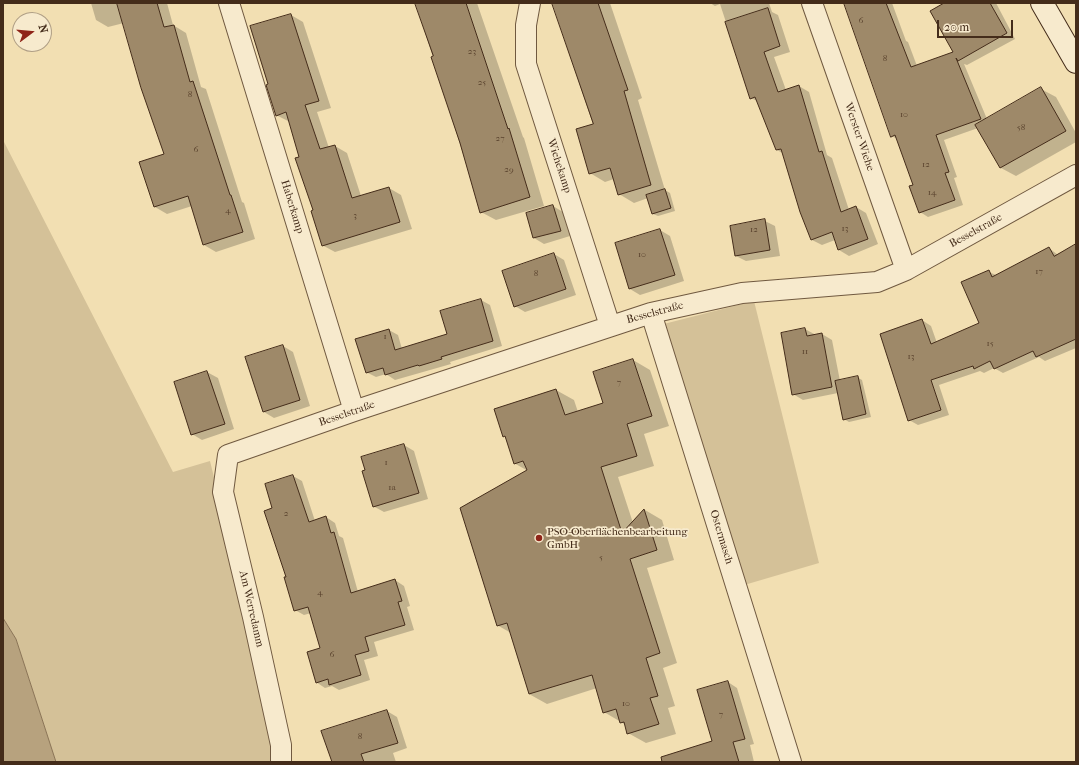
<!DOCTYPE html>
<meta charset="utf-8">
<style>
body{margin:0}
#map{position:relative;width:1079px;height:765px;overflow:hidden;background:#f2dfb2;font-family:"IM FELL French Canon",serif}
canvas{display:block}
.frame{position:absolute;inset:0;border:4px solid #442c1a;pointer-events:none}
.north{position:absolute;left:12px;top:12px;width:40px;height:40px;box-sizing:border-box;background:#f7eacd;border:1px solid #af9e85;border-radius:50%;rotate:74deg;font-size:11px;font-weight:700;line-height:16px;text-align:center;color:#442c1a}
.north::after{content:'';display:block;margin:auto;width:14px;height:18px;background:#8f2418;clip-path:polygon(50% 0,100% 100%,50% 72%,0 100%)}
.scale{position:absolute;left:937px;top:20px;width:76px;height:18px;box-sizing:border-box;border:2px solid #442c1a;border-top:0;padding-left:5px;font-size:12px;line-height:14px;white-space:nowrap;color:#442c1a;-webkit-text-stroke:3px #f7eacd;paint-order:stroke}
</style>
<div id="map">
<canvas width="1079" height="765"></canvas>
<div class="frame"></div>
<div class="north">N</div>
<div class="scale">20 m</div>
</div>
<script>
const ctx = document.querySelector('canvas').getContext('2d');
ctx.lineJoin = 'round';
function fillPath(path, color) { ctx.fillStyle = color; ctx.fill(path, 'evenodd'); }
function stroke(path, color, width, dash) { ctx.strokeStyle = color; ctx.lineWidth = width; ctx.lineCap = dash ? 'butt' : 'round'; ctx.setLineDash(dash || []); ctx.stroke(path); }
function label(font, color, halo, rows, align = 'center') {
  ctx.font = font + ' "IM FELL French Canon",serif'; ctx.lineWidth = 3.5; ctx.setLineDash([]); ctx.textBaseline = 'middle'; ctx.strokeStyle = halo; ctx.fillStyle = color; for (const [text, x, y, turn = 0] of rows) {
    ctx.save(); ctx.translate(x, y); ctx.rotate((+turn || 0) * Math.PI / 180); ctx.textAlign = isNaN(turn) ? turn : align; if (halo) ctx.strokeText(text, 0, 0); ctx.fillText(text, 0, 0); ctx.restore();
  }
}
const green = new Path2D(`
 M 3,140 L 173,472 L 210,461 L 248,616 L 274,762 L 56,762 L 16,639 L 3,618 Z
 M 754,301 L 819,563 L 734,588 L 652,327 Z`);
const water = new Path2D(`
 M 3,618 L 16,639 L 56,762 L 3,762 Z`);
const shadow = new Path2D(`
 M 91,3 L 167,3 L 173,25 L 186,33 L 201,87 L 206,89 L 242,202 L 244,203 L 255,239 L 216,252 L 204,245 L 192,206 L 167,214 L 155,207 L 165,155 L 124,23 L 108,27 L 96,20 Z
 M 416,3 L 477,3 L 523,137 L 524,138 L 544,206 L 496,220 L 481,212 Z
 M 553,3 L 610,3 L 642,98 L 638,100 L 665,190 L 670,193 L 675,211 L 658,216 L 653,214 L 648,198 L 634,203 L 619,194 L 614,179 L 605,182 L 590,173 L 594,124 Z
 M 710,3 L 769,3 L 772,12 L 778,15 L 790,52 L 774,57 L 786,90 L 799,86 L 809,92 L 827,155 L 832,158 L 849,210 L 856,207 L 866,213 L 878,244 L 849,256 L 839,250 L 835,240 L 822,245 L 812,240 L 784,154 L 777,150 L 759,102 L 751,98 L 720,4 L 715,6 Z
 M 845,3 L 892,3 L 906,41 L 908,42 L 917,66 L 954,53 L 946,3 L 996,3 L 1015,39 L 967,65 L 964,64 L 987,119 L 1041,89 L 1056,97 L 1076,133 L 1076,142 L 1016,176 L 1001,168 L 978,128 L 944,140 L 957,177 L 954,178 L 963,205 L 928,217 L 920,212 L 914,185 L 897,139 L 892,136 Z
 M 291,15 L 303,22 L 331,108 L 317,112 L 329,148 L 335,146 L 347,153 L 361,196 L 389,188 L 401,195 L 412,229 L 335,252 L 322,245 L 290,122 L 276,115 L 269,85 Z
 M 553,206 L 563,212 L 570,236 L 544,244 L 534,238 Z
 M 765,221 L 775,226 L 780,256 L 746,261 L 736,256 Z
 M 660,230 L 670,236 L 684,281 L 640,295 L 630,289 L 616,244 Z
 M 1076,245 L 1076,348 L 1045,361 L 1039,357 L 1003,373 L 994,368 L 984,373 L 980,371 L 939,385 L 949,415 L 918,425 L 909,420 L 922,320 L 931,326 L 937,343 L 980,323 L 989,272 L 996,275 L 1049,248 L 1058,255 Z
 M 554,254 L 564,260 L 576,295 L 525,312 L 515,306 Z
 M 481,300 L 490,305 L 502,346 L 450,362 L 451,364 L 395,380 L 386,374 L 376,377 L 366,372 L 389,330 L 398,335 L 402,349 L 448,334 Z
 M 805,329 L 816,335 L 822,334 L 832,340 L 840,381 L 857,377 L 862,380 L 871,417 L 849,422 L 844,419 L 838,393 L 803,400 L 793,394 Z
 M 283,346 L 293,352 L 310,406 L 274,418 L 264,412 Z
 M 633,360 L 650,370 L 669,426 L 644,434 L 654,466 L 618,477 L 633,523 L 645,510 L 662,520 L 674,560 L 647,568 L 677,663 L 663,668 L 675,706 L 668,708 L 676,734 L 646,743 L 628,733 L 626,725 L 604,712 L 597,688 L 547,704 L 529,694 L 511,633 L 497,625 L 528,471 L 514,463 L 506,437 L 504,436 L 495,409 L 556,390 L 574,400 L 578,412 L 605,403 Z
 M 207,372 L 218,378 L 234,429 L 202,440 L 192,434 L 175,383 Z
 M 404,445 L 414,451 L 428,499 L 384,512 L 373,506 Z
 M 293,476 L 302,481 L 315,521 L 326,517 L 335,523 L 339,536 L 343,538 L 358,592 L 395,580 L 404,586 L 410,606 L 407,607 L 414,630 L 374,642 L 378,656 L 364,660 L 370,680 L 339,690 L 332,686 L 325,688 L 316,682 L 321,649 L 311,613 L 304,615 L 295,610 L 273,509 L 266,485 Z
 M 728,682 L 737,688 L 754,744 L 750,745 L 754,762 L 692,762 L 714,742 Z
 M 387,711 L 397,717 L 407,748 L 393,753 L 396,762 L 333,762 L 323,732 Z`);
const building = new Path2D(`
 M 117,3 L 157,3 L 164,27 L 174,25 L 190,82 L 193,81 L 230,195 L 231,195 L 243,232 L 203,245 L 188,196 L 154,207 L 139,162 L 164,154 L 141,88 Z
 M 415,3 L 466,3 L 508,129 L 509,128 L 530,197 L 480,213 L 460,143 L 431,57 L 433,56 Z
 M 552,3 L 598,3 L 628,90 L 624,91 L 651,185 L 618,195 L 610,168 L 589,174 L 576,129 L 593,124 Z
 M 844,3 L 886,3 L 911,67 L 953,52 L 930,11 L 944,3 L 990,3 L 1007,33 L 958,61 L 956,58 L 981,119 L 936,135 L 949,172 L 945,173 L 955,200 L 919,213 L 909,186 L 913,185 L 895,135 L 891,137 Z
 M 768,8 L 780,46 L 764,52 L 778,92 L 799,85 L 819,152 L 822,151 L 841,212 L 856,206 L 868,239 L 838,250 L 832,232 L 811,240 L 800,212 L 781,149 L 776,150 L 755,97 L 750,99 L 725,22 Z
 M 291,14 L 319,101 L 305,105 L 320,149 L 335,145 L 352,198 L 389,187 L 400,222 L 322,246 L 311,211 L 313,210 L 295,158 L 299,157 L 286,112 L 276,116 L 266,85 L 268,84 L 250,26 Z
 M 1041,87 L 1066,131 L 1000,168 L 975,125 Z
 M 665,189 L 671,208 L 652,214 L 646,195 Z
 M 553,205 L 561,231 L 533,238 L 526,213 Z
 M 765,219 L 770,250 L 735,256 L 730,226 Z
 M 660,229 L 675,275 L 629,289 L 615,243 Z
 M 1076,244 L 1076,339 L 1036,357 L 1033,351 L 994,369 L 990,361 L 974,369 L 973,366 L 931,380 L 941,410 L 908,421 L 880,334 L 922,319 L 931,344 L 979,323 L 961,282 L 989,270 L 992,277 L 1049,247 L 1054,256 Z
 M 554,253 L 566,289 L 514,307 L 502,271 Z
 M 481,299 L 493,341 L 441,357 L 442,359 L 419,366 L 418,365 L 385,375 L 383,368 L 366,373 L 355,339 L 389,329 L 395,350 L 447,334 L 440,311 Z
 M 805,328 L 807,336 L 822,333 L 832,387 L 792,395 L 781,333 Z
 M 283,345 L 300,400 L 263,412 L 245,357 Z
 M 633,359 L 652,416 L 627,424 L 637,456 L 601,467 L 622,533 L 644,509 L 657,550 L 630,559 L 660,653 L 646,658 L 658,696 L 650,698 L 659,724 L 627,734 L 624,722 L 620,723 L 616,709 L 603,713 L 592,675 L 529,694 L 507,623 L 497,626 L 460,508 L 527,470 L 523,461 L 514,464 L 505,436 L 503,437 L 494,409 L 556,389 L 565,415 L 603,403 L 593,372 Z
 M 207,371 L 225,424 L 191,435 L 174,382 Z
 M 858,376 L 866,414 L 843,420 L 835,381 Z
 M 404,444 L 419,493 L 373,507 L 362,471 L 365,470 L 361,457 Z
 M 293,475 L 309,522 L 326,516 L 331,533 L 334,532 L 351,593 L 395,579 L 402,601 L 398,602 L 405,625 L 365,637 L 369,651 L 355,655 L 361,675 L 329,685 L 328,679 L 316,683 L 307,652 L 320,648 L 308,607 L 294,611 L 284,577 L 286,577 L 264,511 L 272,508 L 265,484 Z
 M 728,681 L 745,739 L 733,742 L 739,762 L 662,762 L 661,757 L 712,741 L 697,690 Z
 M 387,710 L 398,743 L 361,754 L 364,762 L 332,762 L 321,731 Z`);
const minor = new Path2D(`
 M 229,3 L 354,411
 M 530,3 L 526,25 L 526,64 L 610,326
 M 812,3 L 906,270
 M 651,313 L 791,762
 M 281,762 L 281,745 L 253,617 L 223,492 L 228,455 L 354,411 L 651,313 L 742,293 L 877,282 L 906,270 L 1076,175`);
const secondary = new Path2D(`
 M 1042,3 L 1076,62`);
const markers = [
 [539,538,4,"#8f2418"]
];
const numberNames = [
 ["6",861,21],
 ["23",472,52],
 ["8",885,59],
 ["25",482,83],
 ["8",190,95],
 ["10",904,115],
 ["58",1021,128],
 ["27",500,139],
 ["6",196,150],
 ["12",926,165],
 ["29",509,170],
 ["14",932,193],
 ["4",228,211],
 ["3",355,216],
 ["13",845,229],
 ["12",754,230],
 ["10",642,255],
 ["17",1039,272],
 ["8",536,274],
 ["1",385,337],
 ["15",990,344],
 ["11",805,352],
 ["13",911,357],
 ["7",619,383],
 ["1",386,463],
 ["1a",392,488],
 ["2",286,514],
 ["5",601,558],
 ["4",320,593],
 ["6",332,655],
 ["10",626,704],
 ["7",721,715],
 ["8",360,737]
];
const streetNames = [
 ["Werster Wiehe",859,137,71],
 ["Wiehekamp",559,166,72],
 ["Haberkamp",292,207,73],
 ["Besselstraße",976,231,-29],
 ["Besselstraße",655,313,-15],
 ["Besselstraße",347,414,-19],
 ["Ostermasch",721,537,73],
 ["Am Werredamm",251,609,77]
];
const poiNames = [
 ["PSO-Oberflächenbearbeitung",547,532],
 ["GmbH",547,545]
];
fillPath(green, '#d4c198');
fillPath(water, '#b7a27e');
stroke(water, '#897356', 1);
fillPath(shadow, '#0003');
fillPath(building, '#9e8969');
stroke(building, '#442c1a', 1);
stroke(minor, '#705940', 22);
stroke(secondary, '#442c1a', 24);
stroke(minor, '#f7eacd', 20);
stroke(secondary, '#f7eacd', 22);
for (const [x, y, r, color] of markers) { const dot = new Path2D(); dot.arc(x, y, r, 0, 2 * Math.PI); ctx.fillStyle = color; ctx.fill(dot); stroke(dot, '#f7eacd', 1.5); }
label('9px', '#5a432e', null, numberNames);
label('11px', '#442c1a', '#f7eacd', streetNames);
label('11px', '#442c1a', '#f7eacd', poiNames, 'left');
</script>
